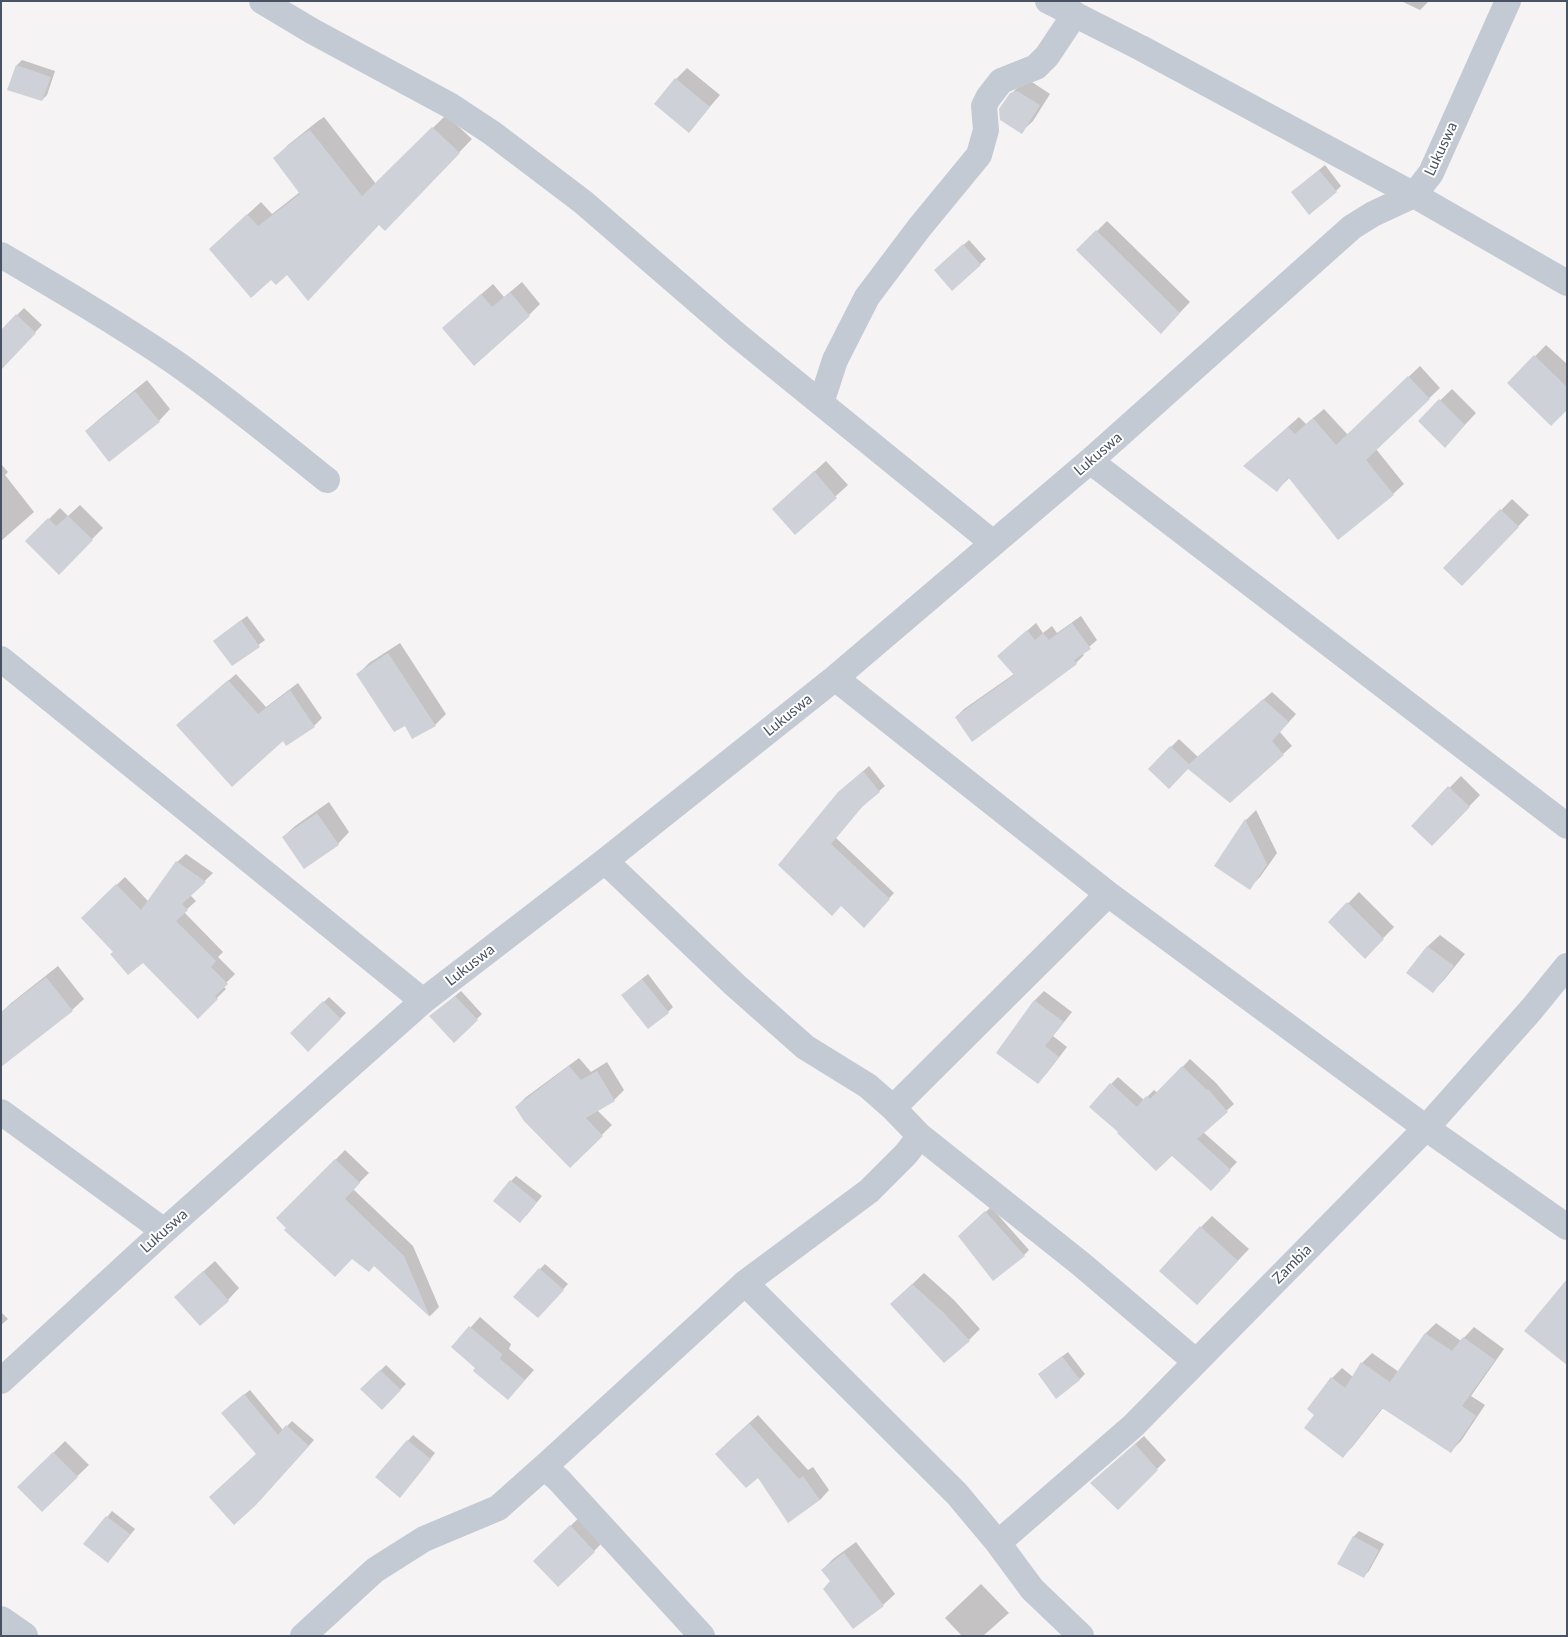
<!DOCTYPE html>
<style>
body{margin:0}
#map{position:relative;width:1568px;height:1637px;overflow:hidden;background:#f5f3f3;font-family:Lato,sans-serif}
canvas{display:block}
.frame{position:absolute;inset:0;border:2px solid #495262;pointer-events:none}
</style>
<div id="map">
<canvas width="1568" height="1637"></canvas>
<div class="frame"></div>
</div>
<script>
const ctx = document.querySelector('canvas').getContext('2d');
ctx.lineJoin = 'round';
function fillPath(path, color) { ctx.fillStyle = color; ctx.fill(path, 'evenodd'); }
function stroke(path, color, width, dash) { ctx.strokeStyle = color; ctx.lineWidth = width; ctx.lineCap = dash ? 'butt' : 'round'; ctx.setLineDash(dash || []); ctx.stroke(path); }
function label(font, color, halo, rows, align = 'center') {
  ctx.font = font + ' Lato,sans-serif'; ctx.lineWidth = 4; ctx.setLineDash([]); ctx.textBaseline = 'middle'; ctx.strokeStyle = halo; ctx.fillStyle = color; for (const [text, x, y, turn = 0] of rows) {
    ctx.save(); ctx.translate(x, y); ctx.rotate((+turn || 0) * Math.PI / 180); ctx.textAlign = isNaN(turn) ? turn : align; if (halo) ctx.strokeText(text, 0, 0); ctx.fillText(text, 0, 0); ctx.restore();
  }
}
const shadow = new Path2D(`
 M 1401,1 L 1429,1 L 1420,10 Z
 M 22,60 L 55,71 L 47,95 L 42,100 L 17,65 Z
 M 687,68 L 720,95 L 689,131 L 676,79 Z
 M 1029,80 L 1050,94 L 1033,121 L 1021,132 L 1011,94 L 1023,82 Z
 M 446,115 L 472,139 L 398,216 L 379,223 L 287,273 L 224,236 L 261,202 L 272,214 L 300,192 L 275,158 L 288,145 L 318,121 L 324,117 L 376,184 Z
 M 1325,165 L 1341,186 L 1336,191 L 1298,187 Z
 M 1107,221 L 1190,302 L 1171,322 L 1078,250 Z
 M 969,240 L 986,259 L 952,289 L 941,265 Z
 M 522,282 L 540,304 L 529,315 L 455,317 L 493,284 L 504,297 Z
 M 24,308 L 42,325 L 1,368 L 1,331 Z
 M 1546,345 L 1567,364 L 1567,408 L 1509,383 Z
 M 1420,366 L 1440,388 L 1376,449 L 1404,484 L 1393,494 L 1338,538 L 1290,477 L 1277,490 L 1255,456 L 1299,417 L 1306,424 L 1324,409 L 1348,435 Z
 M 147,380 L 170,409 L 159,421 L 109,460 L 86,431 L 98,420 Z
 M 1452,389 L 1476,413 L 1445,446 L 1419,421 Z
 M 826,461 L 848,485 L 795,533 L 785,498 Z
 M 1,464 L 8,472 L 5,475 L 34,512 L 1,541 Z
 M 1512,499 L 1529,515 L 1474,573 L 1445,568 Z
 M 80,505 L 103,528 L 59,573 L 27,541 L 60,508 L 68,516 Z
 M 247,616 L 265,640 L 232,665 L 220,636 Z
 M 1081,616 L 1097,640 L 1082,653 L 1084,655 L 1076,663 L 972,741 L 956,717 L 964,709 L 1014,674 L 1007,648 L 1036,623 L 1043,633 L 1052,626 L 1057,633 Z
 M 400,643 L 446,714 L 435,725 L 405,724 L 358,674 L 369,663 Z
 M 236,674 L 266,707 L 298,683 L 322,718 L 314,726 L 287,744 L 283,739 L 185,718 Z
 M 1272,692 L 1296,714 L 1280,732 L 1292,746 L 1230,801 L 1188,767 L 1149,769 L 1179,739 L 1198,757 Z
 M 869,766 L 885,786 L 865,803 L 836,838 L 894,893 L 864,926 L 841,905 L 780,865 L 845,787 Z
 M 1461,776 L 1480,795 L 1444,833 L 1412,826 Z
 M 329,802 L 349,832 L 338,844 L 283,837 L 295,826 Z
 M 1256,810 L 1277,853 L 1260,877 L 1249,888 L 1215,865 L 1246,820 Z
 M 186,854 L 213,873 L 190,895 L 196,901 L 184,912 L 223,952 L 218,957 L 235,974 L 223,986 L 226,989 L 198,1017 L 143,961 L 114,952 L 82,918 L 125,877 L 149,902 L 177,862 Z
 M 1359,892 L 1394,927 L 1365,957 L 1330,922 Z
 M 1440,935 L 1465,954 L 1444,980 L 1433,991 L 1408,973 L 1428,946 Z
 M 58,966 L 84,999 L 72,1010 L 12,1057 L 1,1013 L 10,1004 Z
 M 648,974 L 673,1007 L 668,1012 L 628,990 Z
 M 461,991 L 482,1014 L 454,1041 L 431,1016 Z
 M 1044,991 L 1072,1012 L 1053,1036 L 1067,1047 L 1047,1073 L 1038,1082 L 997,1052 L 1035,1000 Z
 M 329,997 L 346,1013 L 308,1051 L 291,1033 Z
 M 579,1058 L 591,1072 L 607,1062 L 624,1090 L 614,1100 L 597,1110 L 612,1125 L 570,1166 L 516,1107 L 526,1097 Z
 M 1190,1059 L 1216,1083 L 1234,1104 L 1203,1132 L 1237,1162 L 1218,1182 L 1111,1084 L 1118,1077 L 1144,1100 L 1154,1090 L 1158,1093 Z
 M 345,1150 L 369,1173 L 353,1189 L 413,1246 L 439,1307 L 430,1316 L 374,1265 L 352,1258 L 278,1218 Z
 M 516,1176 L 542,1196 L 526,1216 L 511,1181 Z
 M 991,1207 L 1029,1250 L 1024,1255 L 965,1231 Z
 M 1212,1216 L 1249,1249 L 1208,1292 L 1201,1227 Z
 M 215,1261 L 239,1288 L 228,1300 L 187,1286 Z
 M 545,1264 L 568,1284 L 543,1311 L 540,1269 Z
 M 924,1273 L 954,1300 L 980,1329 L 969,1340 L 903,1293 Z
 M 1,1312 L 8,1319 L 1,1325 Z
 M 480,1317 L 511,1344 L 509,1349 L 534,1370 L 517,1389 L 477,1368 L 453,1347 Z
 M 1436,1323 L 1461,1341 L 1474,1327 L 1504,1349 L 1471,1396 L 1485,1405 L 1461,1441 L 1451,1451 L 1383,1408 L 1353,1446 L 1343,1456 L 1316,1415 L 1332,1378 L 1342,1368 L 1353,1377 L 1362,1363 L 1372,1353 L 1399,1372 L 1426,1333 Z
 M 1068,1352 L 1085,1374 L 1080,1379 L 1039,1374 Z
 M 386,1365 L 406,1384 L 382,1408 L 362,1389 Z
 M 250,1390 L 283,1430 L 292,1421 L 314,1440 L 261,1499 L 258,1454 L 228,1407 Z
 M 758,1415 L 808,1470 L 813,1467 L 829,1490 L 820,1500 L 758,1477 L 725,1445 Z
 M 413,1435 L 435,1453 L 405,1491 L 376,1477 Z
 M 1144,1436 L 1166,1460 L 1118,1508 L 1101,1474 Z
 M 65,1441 L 89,1465 L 42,1510 L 19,1487 Z
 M 112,1511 L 135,1529 L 113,1556 L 85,1544 Z
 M 582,1515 L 605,1540 L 594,1551 L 546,1549 Z
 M 1359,1531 L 1384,1544 L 1369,1571 L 1364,1576 L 1339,1563 L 1354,1536 Z
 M 856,1542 L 895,1594 L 883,1605 L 853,1628 L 832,1581 L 822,1570 L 833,1559 Z
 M 981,1584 L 1009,1613 L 983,1636 L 962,1636 L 945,1618 Z`);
const building = new Path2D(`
 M 16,65 L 51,77 L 42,101 L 7,90 Z
 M 675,78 L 710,107 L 689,133 L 654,104 Z
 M 1017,91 L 1040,105 L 1022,134 L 1000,120 L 999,109 L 1001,106 L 1010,93 Z
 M 432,127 L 460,153 L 385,231 L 379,225 L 308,301 L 287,275 L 276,285 L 271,280 L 251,298 L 209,249 L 247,214 L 258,226 L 300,194 L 273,158 L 303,134 L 310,130 L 362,196 Z
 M 1319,170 L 1337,192 L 1309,215 L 1291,192 Z
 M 1096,230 L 1180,313 L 1161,334 L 1076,250 Z
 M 963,244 L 981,265 L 952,291 L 934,270 Z
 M 510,292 L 530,316 L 474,366 L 442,328 L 481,294 L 492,307 Z
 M 16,314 L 36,333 L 1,370 L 1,330 Z
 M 1534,355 L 1567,387 L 1567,410 L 1551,426 L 1507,383 Z
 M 1408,376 L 1430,399 L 1366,460 L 1394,495 L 1338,540 L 1288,477 L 1277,492 L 1243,466 L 1288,427 L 1295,434 L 1313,418 L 1336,445 Z
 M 135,391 L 160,422 L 109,462 L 85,431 Z
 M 1439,399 L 1465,425 L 1445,448 L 1418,421 Z
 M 814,471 L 837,498 L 795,535 L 772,509 Z
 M 1500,509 L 1519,527 L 1462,586 L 1443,568 Z
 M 68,516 L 93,540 L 59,575 L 25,541 L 48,518 L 56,526 Z
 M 241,620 L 260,647 L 232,666 L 213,641 Z
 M 1072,623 L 1091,649 L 1074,660 L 1077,664 L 972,742 L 955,717 L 1014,675 L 997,656 L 1027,630 L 1035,640 L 1043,633 L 1049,640 Z
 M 388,653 L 436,726 L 412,739 L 405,726 L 394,732 L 356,674 Z
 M 228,680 L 258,714 L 290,690 L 315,727 L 286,746 L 283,741 L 232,787 L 176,725 Z
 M 1263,699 L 1289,722 L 1272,741 L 1284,755 L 1230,803 L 1188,769 L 1169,789 L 1148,769 L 1170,746 L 1189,764 Z
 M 863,771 L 880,792 L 862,807 L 831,844 L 890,899 L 864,928 L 841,906 L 832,916 L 778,865 L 838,792 Z
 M 1448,786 L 1470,807 L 1432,846 L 1411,826 Z
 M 317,813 L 339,845 L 304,869 L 282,837 Z
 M 1245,819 L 1267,864 L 1250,890 L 1214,866 Z
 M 176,861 L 206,882 L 182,904 L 188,910 L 176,921 L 216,961 L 211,967 L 228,984 L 215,996 L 218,999 L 198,1019 L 143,963 L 128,975 L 110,954 L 113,952 L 81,918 L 116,884 L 141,910 Z
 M 1347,902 L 1384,939 L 1365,959 L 1328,922 Z
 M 1427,946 L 1454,966 L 1433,993 L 1406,973 Z
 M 46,977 L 73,1011 L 1,1067 L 1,1012 Z
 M 642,979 L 669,1013 L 648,1029 L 621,995 Z
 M 455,996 L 478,1020 L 454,1043 L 429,1016 Z
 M 1034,1000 L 1064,1022 L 1045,1046 L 1059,1057 L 1038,1084 L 996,1053 Z
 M 323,1001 L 341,1019 L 308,1052 L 290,1033 Z
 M 569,1066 L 581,1080 L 597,1071 L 615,1101 L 586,1118 L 603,1136 L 570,1168 L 524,1121 L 515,1107 Z
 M 1182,1066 L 1207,1090 L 1208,1089 L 1228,1112 L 1197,1139 L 1231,1170 L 1211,1191 L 1172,1156 L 1156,1171 L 1117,1133 L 1118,1132 L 1089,1107 L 1110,1083 L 1137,1107 L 1146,1096 L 1150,1099 Z
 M 335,1159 L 360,1183 L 345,1199 L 404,1256 L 430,1317 L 374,1266 L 369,1272 L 352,1259 L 335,1277 L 284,1230 L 286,1228 L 276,1218 Z
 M 510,1180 L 537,1202 L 520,1223 L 493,1201 Z
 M 985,1211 L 1025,1256 L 993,1281 L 958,1236 Z
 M 1200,1226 L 1238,1261 L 1197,1305 L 1159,1271 Z
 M 539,1268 L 564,1290 L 538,1318 L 513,1297 Z
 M 203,1271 L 229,1301 L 200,1326 L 174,1297 Z
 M 1567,1279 L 1567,1365 L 1524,1331 Z
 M 912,1284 L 943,1312 L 970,1341 L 944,1363 L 890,1304 Z
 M 469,1326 L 502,1354 L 500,1359 L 525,1380 L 508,1400 L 473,1371 L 475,1368 L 451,1347 Z
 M 1425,1333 L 1452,1351 L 1463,1337 L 1495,1360 L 1462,1406 L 1476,1416 L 1451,1453 L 1382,1408 L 1343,1458 L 1304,1428 L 1314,1415 L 1307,1409 L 1331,1377 L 1345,1388 L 1361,1362 L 1390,1382 Z
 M 1062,1356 L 1080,1380 L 1056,1399 L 1038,1374 Z
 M 380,1370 L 401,1390 L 382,1410 L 360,1389 Z
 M 244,1394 L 278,1435 L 286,1425 L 309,1446 L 255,1506 L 234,1525 L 209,1497 L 256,1454 L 221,1413 Z
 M 749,1423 L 799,1479 L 803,1476 L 820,1500 L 788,1523 L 758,1478 L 746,1488 L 715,1454 Z
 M 407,1440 L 431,1459 L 400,1498 L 375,1477 Z
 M 1135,1444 L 1158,1470 L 1118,1510 L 1090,1483 Z
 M 53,1452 L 78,1477 L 42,1512 L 17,1487 Z
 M 106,1516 L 130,1534 L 108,1563 L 83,1544 Z
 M 570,1525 L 595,1552 L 558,1587 L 533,1561 Z
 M 1353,1536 L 1379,1550 L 1364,1578 L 1337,1564 Z
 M 844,1553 L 884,1606 L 853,1629 L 823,1589 L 830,1581 L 821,1570 Z`);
const minor = new Path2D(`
 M 262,1 L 312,31 L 451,106 L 492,133 L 583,202 L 737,335 L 993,543
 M 1048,1 L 1141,48 L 1414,195 L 1567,283
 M 1,255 C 59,289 117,323 173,361 C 226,398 276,439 327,480
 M 821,403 L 835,360 L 867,297 L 919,228 L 979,155 L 986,130 L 984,106 L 988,98 L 1001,81 L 1036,67 L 1047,56 L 1075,14
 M 1090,461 L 1567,826
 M 1,659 L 423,1001
 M 835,678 L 1108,894 L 1426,1128 L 1567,1227
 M 605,861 L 735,985 L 805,1047 L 868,1086 L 893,1108 L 920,1136 L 906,1154 L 869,1191 L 745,1283 L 544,1467 L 559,1480 L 702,1636
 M 893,1108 L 1108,894
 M 1,1112 L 164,1231
 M 920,1136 L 1081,1264 L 1195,1361
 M 745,1283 L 957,1494 L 998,1543 L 1032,1589 L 1081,1636
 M 1,1381 L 164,1231 L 423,1001 L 605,861 L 835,678 L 1090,461 L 1352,227 L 1373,214 L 1414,195 L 1431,173 L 1508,1
 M 998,1543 L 1133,1426 L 1426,1128 L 1531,1010 L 1567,966
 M 303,1636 L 375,1570 L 424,1539 L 498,1508 L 544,1467`);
const tertiary = new Path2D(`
 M 1,1620 L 24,1636`);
const streetNames = [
 ["Lukuswa",1441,149,-65],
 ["Lukuswa",1098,454,-41],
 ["Lukuswa",788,715,-39],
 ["Lukuswa",470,965,-38],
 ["Lukuswa",164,1231,-42],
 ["Zambia",1292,1264,-45]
];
fillPath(shadow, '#0003');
fillPath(building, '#cfd1d8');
stroke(minor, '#c4cad4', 26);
stroke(tertiary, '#c4cad4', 28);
label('15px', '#495262', '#fff', streetNames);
</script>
